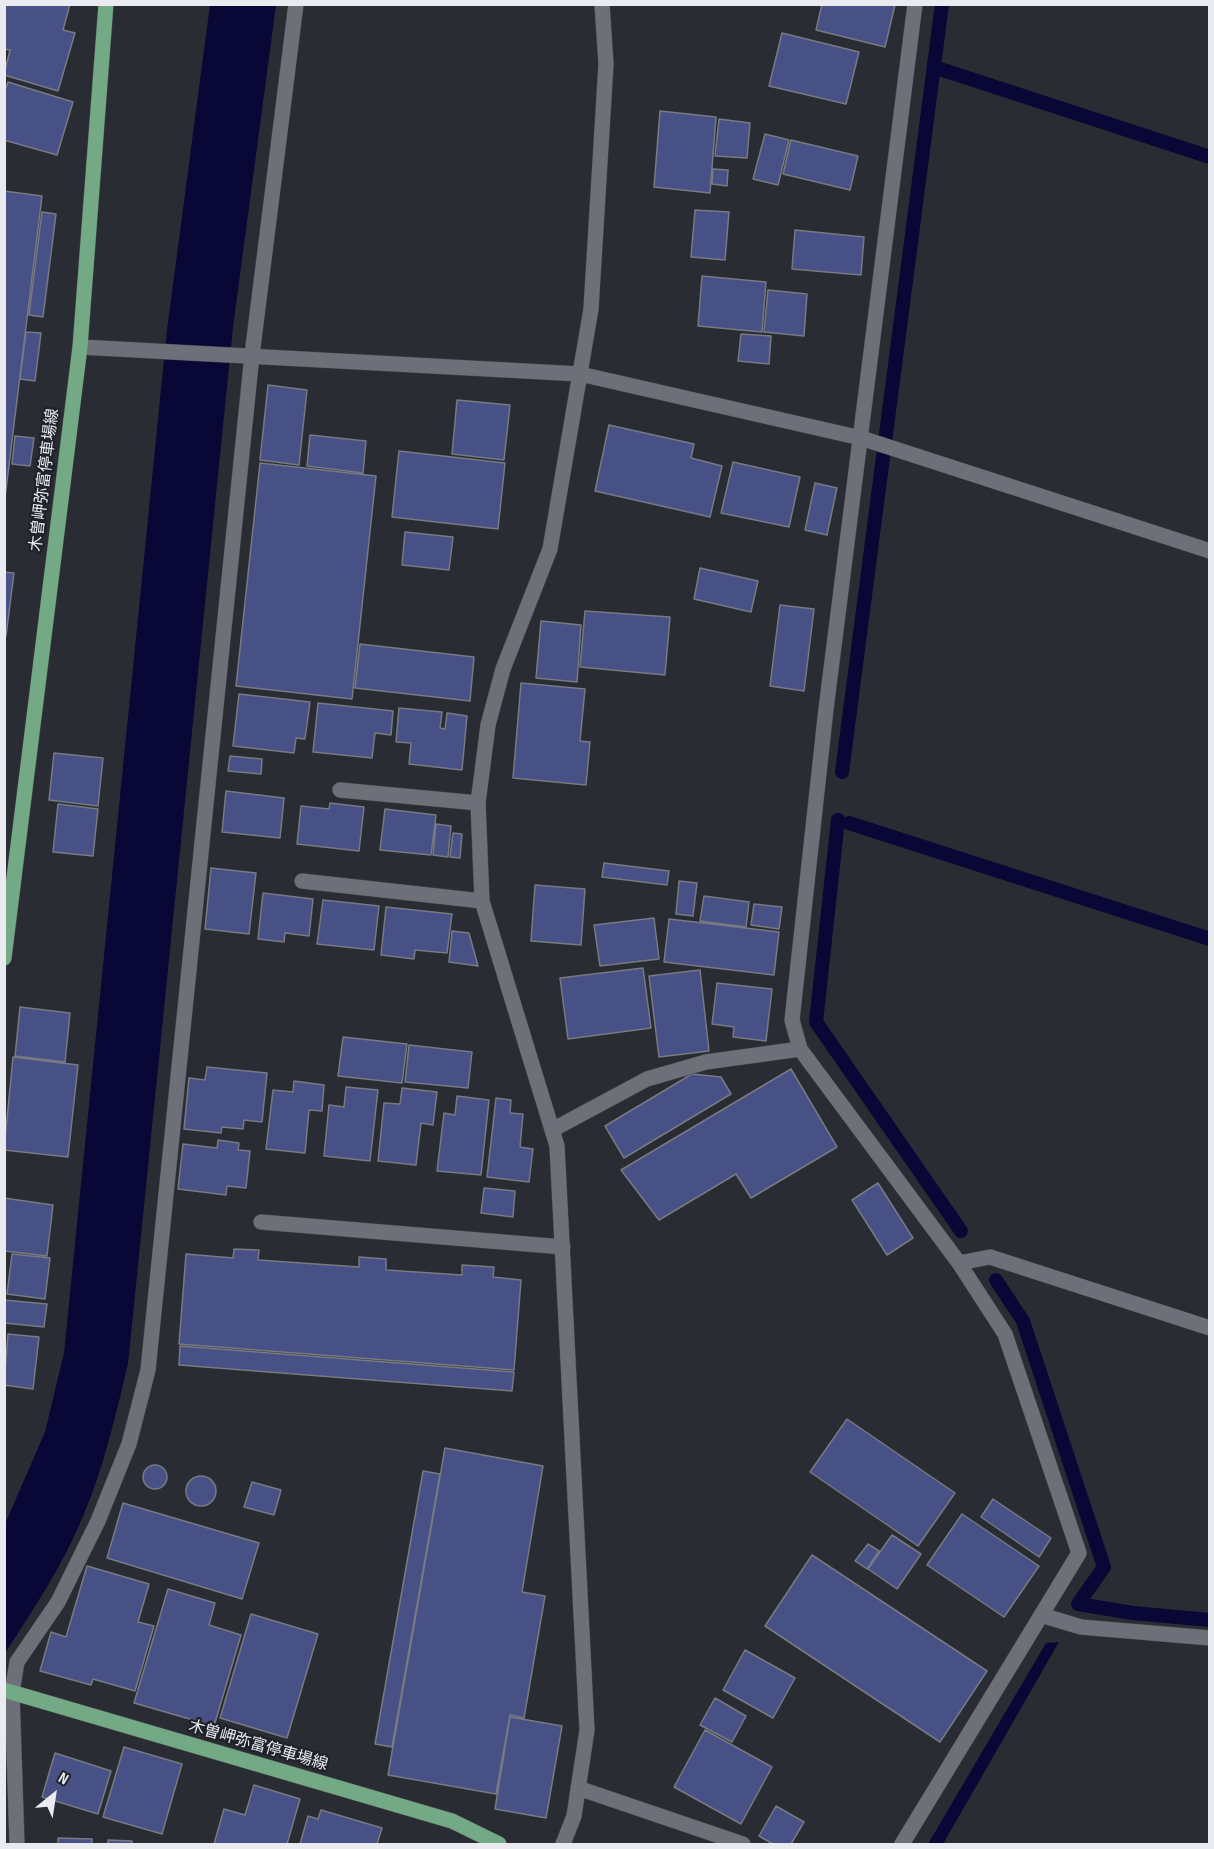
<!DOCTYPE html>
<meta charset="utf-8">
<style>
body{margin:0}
#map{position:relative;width:1214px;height:1849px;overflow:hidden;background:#2a2c33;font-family:"Sofia Sans Condensed",sans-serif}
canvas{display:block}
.frame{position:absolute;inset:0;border:6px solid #e9ebf0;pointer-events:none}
.north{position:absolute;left:24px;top:1765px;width:60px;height:60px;-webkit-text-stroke:4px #202229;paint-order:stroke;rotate:30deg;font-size:16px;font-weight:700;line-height:24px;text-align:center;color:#e9ebf0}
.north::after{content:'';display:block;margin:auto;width:21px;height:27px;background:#e9ebf0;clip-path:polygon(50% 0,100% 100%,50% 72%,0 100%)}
</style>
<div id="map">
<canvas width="1214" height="1849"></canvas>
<div class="frame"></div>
<div class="north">N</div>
</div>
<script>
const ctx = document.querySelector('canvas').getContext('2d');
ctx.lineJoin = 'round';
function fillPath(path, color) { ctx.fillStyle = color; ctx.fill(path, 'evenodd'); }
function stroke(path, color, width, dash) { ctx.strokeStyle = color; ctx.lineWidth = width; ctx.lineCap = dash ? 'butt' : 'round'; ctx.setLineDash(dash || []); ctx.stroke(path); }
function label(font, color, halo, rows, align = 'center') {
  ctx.font = font + ' "Sofia Sans Condensed","Noto Sans JP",sans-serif'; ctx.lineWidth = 4.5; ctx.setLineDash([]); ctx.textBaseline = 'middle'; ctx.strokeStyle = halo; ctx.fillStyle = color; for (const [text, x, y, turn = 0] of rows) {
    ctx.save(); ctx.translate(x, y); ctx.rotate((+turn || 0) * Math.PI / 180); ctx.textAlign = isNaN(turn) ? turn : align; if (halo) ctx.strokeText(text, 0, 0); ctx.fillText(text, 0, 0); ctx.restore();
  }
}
const water = new Path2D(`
 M 210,5 L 276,5 L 233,327 L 128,1364 C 116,1414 104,1466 84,1514 C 64,1563 34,1609 5,1653 L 5,1524 L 45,1432 L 64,1353 L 167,330 Z
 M 1059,1642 L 943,1844 L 928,1844 L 1046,1643 Z`);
const stream = new Path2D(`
 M 934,67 L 1210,157
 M 842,772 L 942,4
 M 838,820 L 816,1022 L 961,1231
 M 849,823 L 1210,939
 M 996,1280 L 1023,1321 L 1104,1567 L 1078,1604 L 1133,1613 L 1210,1620`);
const building = new Path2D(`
 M 4,4 L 70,4 L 63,30 L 75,33 L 58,91 L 4,75 L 10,50 L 4,49 Z
 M 822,4 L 895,5 L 885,47 L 816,30 Z
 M 782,33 L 859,52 L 846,104 L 769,86 Z
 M 8,82 L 73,102 L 57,155 L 4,140 L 4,93 Z
 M 660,111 L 716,117 L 710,193 L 654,187 Z
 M 719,119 L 750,123 L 747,158 L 715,156 Z
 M 765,134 L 789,140 L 778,185 L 753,179 Z
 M 791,140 L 858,156 L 850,190 L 783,174 Z
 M 713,169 L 728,170 L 727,186 L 712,184 Z
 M 4,191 L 42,196 L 5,498 L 4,498 Z
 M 695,210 L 729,212 L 725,260 L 691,257 Z
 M 42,212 L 56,214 L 43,317 L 29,315 Z
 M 795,230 L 864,237 L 861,275 L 792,269 Z
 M 702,276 L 766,282 L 762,332 L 698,326 Z
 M 768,290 L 807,294 L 804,336 L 764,332 Z
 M 26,332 L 41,333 L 35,381 L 20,379 Z
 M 741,334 L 771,336 L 769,364 L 738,361 Z
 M 268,385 L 307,390 L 299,465 L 260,460 Z
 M 457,400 L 510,405 L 504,460 L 452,454 Z
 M 609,425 L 694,444 L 691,458 L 722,466 L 710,517 L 595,491 Z
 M 310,435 L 366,441 L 363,473 L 307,466 Z
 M 15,436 L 34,438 L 30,466 L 12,464 Z
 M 399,451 L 505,463 L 498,529 L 392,517 Z
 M 733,462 L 800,477 L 789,527 L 721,513 Z
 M 260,463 L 376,476 L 352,699 L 236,686 Z
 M 815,483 L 837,488 L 827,535 L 805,530 Z
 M 405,532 L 453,537 L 449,570 L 402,565 Z
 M 700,568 L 758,581 L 751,612 L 694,599 Z
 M 4,572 L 14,573 L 6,636 L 4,636 Z
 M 780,605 L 814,609 L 804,691 L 770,686 Z
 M 585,611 L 670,617 L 665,675 L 580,667 Z
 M 541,621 L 581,625 L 577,682 L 536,678 Z
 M 360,644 L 474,657 L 470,701 L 355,688 Z
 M 521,683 L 585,689 L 580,741 L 590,742 L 586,785 L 513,778 Z
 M 239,694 L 310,702 L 305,739 L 296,738 L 294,753 L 233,746 Z
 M 318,703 L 393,711 L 391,735 L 375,733 L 372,758 L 313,752 Z
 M 399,708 L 442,712 L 440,728 L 445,729 L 447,713 L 467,716 L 462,770 L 409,764 L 411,743 L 396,742 Z
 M 54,753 L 103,758 L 98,806 L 49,800 Z
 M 230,756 L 262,759 L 261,774 L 228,771 Z
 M 226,791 L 284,798 L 280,838 L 222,832 Z
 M 330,803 L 364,807 L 359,851 L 297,844 L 301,806 L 329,809 Z
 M 58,804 L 98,809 L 93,856 L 53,852 Z
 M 385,809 L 436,815 L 431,855 L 380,850 Z
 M 436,824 L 451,826 L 448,857 L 433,855 Z
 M 453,833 L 462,834 L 460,858 L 450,857 Z
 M 604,863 L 669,871 L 667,885 L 602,877 Z
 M 211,868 L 256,873 L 249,934 L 205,929 Z
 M 679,881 L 697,883 L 693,916 L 676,914 Z
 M 535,885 L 585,889 L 581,945 L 531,941 Z
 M 263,893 L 313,899 L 309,936 L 285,933 L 284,942 L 258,939 Z
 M 704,896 L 749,902 L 746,927 L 700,921 Z
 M 323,900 L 379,906 L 374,950 L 317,944 Z
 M 754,904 L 782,907 L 779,929 L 751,925 Z
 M 386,907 L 452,914 L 447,953 L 415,950 L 414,959 L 381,955 Z
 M 654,918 L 659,959 L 600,966 L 594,925 Z
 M 669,919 L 779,932 L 774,975 L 664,962 Z
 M 452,931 L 469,933 L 478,966 L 449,962 Z
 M 643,968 L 651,1028 L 568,1039 L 560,978 Z
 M 700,970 L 709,1051 L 659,1057 L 649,976 Z
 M 717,983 L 772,989 L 766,1041 L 733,1037 L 734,1027 L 712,1024 Z
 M 20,1007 L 70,1013 L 65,1062 L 15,1056 Z
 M 343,1037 L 407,1044 L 402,1083 L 338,1076 Z
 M 409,1045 L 472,1052 L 468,1088 L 405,1082 Z
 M 13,1057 L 78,1065 L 68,1157 L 4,1150 Z
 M 207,1067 L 267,1073 L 262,1122 L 244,1120 L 243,1129 L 222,1127 L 221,1133 L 184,1129 L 189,1078 L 205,1080 Z
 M 791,1069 L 837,1147 L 751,1198 L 736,1174 L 659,1220 L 621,1170 Z
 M 692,1074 L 721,1077 L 731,1094 L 624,1158 L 605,1126 Z
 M 294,1081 L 324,1085 L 322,1111 L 309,1110 L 305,1153 L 266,1149 L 273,1090 L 293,1092 Z
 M 346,1087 L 378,1090 L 370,1161 L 324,1156 L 329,1105 L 344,1107 Z
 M 402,1088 L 437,1092 L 433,1125 L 421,1123 L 416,1165 L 378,1161 L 384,1103 L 400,1104 Z
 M 457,1096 L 489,1100 L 481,1175 L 437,1171 L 444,1113 L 455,1115 Z
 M 496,1098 L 511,1100 L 510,1113 L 523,1114 L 520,1147 L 533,1149 L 529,1182 L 487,1177 Z
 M 218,1140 L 239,1143 L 238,1150 L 250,1151 L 246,1188 L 227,1186 L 226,1195 L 178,1189 L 183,1144 L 217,1148 Z
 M 878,1183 L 913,1238 L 887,1255 L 852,1200 Z
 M 484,1188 L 515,1191 L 513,1217 L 481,1213 Z
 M 4,1198 L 53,1205 L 47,1256 L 4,1251 Z
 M 234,1249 L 259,1250 L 258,1260 L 359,1267 L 359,1257 L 386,1259 L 386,1270 L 462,1275 L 462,1265 L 494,1267 L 493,1277 L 521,1280 L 514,1370 L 179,1344 L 186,1254 L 233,1258 Z
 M 12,1254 L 50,1258 L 45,1299 L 7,1294 Z
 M 4,1300 L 47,1304 L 44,1327 L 4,1323 Z
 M 8,1334 L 39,1337 L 33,1389 L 4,1385 Z
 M 180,1346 L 514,1372 L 512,1391 L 179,1365 Z
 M 847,1419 L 955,1493 L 918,1546 L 810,1472 Z
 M 445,1448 L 543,1466 L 522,1592 L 545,1596 L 524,1718 L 510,1715 L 496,1794 L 388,1775 Z
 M143 1477a12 12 0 1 1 24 0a12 12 0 1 1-24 0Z
 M 423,1471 L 440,1474 L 392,1747 L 375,1744 Z
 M186 1491a15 15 0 1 1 30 0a15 15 0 1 1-30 0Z
 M 252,1482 L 281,1490 L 274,1515 L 244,1507 Z
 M 993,1499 L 1051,1538 L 1039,1557 L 981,1517 Z
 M 123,1503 L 259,1543 L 242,1599 L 107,1558 Z
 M 962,1514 L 1039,1566 L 1004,1617 L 927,1565 Z
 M 892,1535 L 921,1554 L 897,1589 L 868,1569 Z
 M 868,1544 L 879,1551 L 867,1569 L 855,1561 Z
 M 812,1555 L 987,1671 L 940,1742 L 765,1626 Z
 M 87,1566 L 149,1584 L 138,1622 L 154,1626 L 135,1691 L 93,1679 L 91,1685 L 40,1671 L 51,1632 L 66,1637 Z
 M 168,1589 L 215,1603 L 209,1625 L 241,1635 L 214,1726 L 134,1703 Z
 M 251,1614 L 318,1634 L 287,1738 L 220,1718 Z
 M 745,1650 L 795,1678 L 773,1718 L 723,1690 Z
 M 715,1698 L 746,1716 L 732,1742 L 700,1725 Z
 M 510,1717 L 562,1726 L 546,1818 L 495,1809 Z
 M 705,1730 L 772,1767 L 741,1824 L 674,1787 Z
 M 124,1747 L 182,1764 L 162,1834 L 103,1817 Z
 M 55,1753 L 111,1771 L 98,1814 L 42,1797 Z
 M 254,1785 L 300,1799 L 287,1844 L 214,1844 L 224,1809 L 245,1815 Z
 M 776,1806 L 804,1822 L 791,1844 L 773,1844 L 759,1836 Z
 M 321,1810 L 382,1828 L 377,1844 L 300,1844 L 308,1816 L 318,1819 Z
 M 58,1838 L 92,1839 L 92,1844 L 58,1844 Z
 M 108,1840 L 132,1841 L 132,1844 L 108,1844 Z`);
const minor = new Path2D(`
 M 80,347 L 580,374 L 861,438 L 1210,551
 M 340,790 L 478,803
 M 302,881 L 482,901
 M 552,1130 L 647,1079 L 706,1062 L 800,1049
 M 261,1222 L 563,1247
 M 959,1263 L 990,1257 L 1210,1328
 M 1041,1615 L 1081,1627 L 1210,1638
 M 578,1788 L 743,1844
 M 17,1844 L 12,1692 L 17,1662 L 58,1602 L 98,1521 L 129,1444 L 148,1370 L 252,355 L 296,4
 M 563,1844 L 574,1816 L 587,1730 L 557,1146 L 482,901 L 478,803 L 488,725 L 503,669 L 550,549 L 591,309 L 606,64 L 602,4
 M 902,1844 L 1079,1553 L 1005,1334 L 959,1263 L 800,1049 L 792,1020 L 826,709 L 915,4`);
const major = new Path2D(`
 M 4,958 L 80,347 L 106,4
 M 4,1690 L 452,1821 L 499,1844`);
const streetNames = [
 ["木曽岬弥富停車場線",45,480,-83],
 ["木曽岬弥富停車場線",258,1746,16]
];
fillPath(water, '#080736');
stroke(stream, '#080736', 14);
fillPath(building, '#475186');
stroke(building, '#787a83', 1.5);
stroke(minor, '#46484e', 16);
stroke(major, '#46484e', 16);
stroke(minor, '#6d7078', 15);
stroke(major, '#73a984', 15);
label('16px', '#e9ebf0', '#202229', streetNames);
</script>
